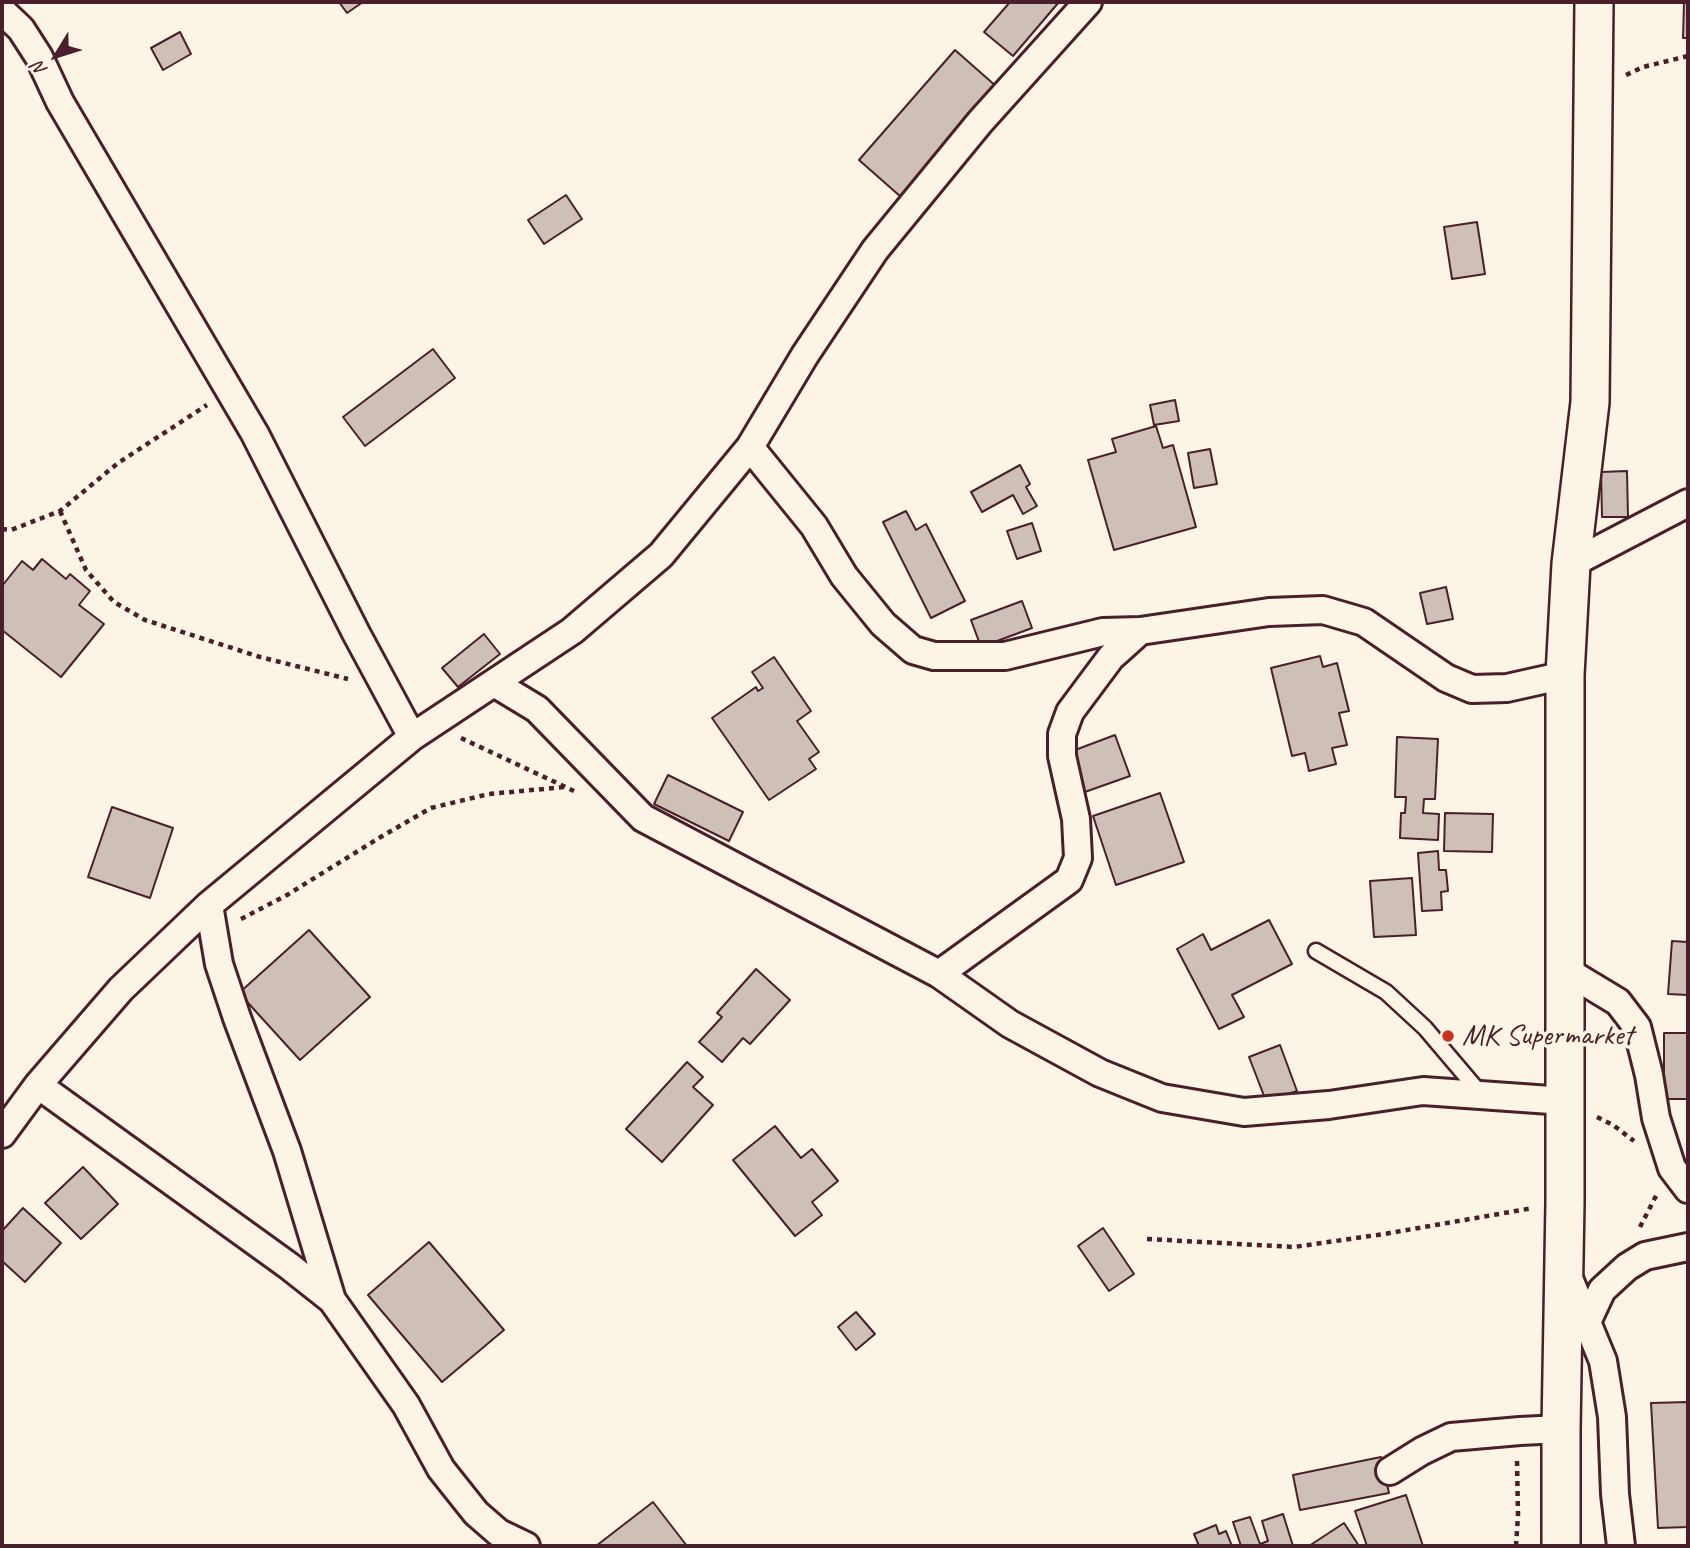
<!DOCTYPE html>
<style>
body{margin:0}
#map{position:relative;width:1690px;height:1548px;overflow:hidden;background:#fcf5e5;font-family:Caveat,sans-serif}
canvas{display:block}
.frame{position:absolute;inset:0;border:4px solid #4a1f2b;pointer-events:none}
.north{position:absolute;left:21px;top:21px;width:70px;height:70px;-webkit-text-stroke:5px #fcf5e5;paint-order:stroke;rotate:232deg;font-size:19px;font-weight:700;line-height:28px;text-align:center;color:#4a1f2b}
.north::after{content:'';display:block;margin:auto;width:24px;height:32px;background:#4a1f2b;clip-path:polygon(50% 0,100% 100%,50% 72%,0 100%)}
</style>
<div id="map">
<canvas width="1690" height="1548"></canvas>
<div class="frame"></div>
<div class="north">N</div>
</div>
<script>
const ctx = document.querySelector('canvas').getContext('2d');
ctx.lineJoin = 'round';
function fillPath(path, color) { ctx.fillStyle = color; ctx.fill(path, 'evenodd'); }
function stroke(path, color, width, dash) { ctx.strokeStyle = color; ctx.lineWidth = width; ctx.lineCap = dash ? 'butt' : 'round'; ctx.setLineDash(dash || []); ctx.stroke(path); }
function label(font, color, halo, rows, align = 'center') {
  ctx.font = font + ' Caveat,sans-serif'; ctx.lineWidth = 7; ctx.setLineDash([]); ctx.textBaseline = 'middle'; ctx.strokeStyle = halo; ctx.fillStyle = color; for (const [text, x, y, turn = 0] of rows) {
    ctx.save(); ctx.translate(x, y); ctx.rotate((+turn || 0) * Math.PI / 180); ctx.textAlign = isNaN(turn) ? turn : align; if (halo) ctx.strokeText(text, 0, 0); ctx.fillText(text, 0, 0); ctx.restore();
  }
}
const building = new Path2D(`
 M 339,2 L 363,2 L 347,13 Z
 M 1010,2 L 1059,2 L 1013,56 L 984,32 Z
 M 1684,2 L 1688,2 L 1688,38 L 1683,38 Z
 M 180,32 L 191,54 L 163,70 L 151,48 Z
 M 955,50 L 997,87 L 901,197 L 859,160 Z
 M 566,195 L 582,219 L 544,244 L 528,220 Z
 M 1477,222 L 1485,274 L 1452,279 L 1444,227 Z
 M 433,349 L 455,378 L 365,446 L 343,417 Z
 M 1175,400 L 1179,421 L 1154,425 L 1150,405 Z
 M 1156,426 L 1163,448 L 1173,445 L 1196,527 L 1114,550 L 1088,460 L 1116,452 L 1112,439 Z
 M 1210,449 L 1217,484 L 1194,488 L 1188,453 Z
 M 1020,465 L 1030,484 L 1026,487 L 1037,506 L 1023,514 L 1013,495 L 982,512 L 971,492 Z
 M 1627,471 L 1628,517 L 1602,517 L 1601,472 Z
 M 906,511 L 916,530 L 926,524 L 965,601 L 931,618 L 883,522 Z
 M 1032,523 L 1041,551 L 1017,559 L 1007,531 Z
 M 42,559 L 66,579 L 70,574 L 90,591 L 79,605 L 104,624 L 61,677 L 2,630 L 2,586 L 22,561 L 33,570 Z
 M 1446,587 L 1453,619 L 1427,624 L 1420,593 Z
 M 1022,601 L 1032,628 L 981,647 L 971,620 Z
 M 484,634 L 500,654 L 458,687 L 442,668 Z
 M 1320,656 L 1323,667 L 1337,663 L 1349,711 L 1339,713 L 1347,745 L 1332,748 L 1336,764 L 1309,771 L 1305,753 L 1292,756 L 1271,668 Z
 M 774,657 L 811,711 L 797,721 L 819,752 L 809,759 L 816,769 L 769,800 L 712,718 L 756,687 L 758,691 L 763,688 L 752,672 Z
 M 1115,735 L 1130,776 L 1082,793 L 1067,753 Z
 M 1397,737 L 1438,739 L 1435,799 L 1424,799 L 1423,813 L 1439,814 L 1438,840 L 1400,838 L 1401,813 L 1405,813 L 1406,797 L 1395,797 Z
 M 668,775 L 743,812 L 729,841 L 654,804 Z
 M 1160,793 L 1184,862 L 1116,885 L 1093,816 Z
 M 112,807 L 173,828 L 150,898 L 88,877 Z
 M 1445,813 L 1493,814 L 1492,852 L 1444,851 Z
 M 1438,851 L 1439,870 L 1446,870 L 1448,891 L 1441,892 L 1442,910 L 1422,911 L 1418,853 Z
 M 1412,878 L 1416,935 L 1374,937 L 1370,881 Z
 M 1269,920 L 1292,964 L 1232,995 L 1244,1017 L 1219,1029 L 1177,949 L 1203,934 L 1211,950 Z
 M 309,930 L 370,997 L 300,1060 L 239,993 Z
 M 1672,941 L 1688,942 L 1688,995 L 1668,994 Z
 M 756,969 L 790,1000 L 750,1044 L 743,1038 L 722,1062 L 699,1042 L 722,1017 L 717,1013 Z
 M 1664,1033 L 1688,1033 L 1688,1099 L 1664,1099 Z
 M 1280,1045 L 1297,1091 L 1266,1101 L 1249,1057 Z
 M 687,1062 L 703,1077 L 693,1087 L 713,1105 L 662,1162 L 626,1129 Z
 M 775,1126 L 801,1158 L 812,1149 L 838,1181 L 812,1202 L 822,1215 L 795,1236 L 733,1160 Z
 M 83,1167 L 118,1204 L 81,1239 L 45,1203 Z
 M 23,1208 L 61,1243 L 25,1282 L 2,1261 L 2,1231 Z
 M 1103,1228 L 1134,1274 L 1109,1291 L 1078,1246 Z
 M 429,1242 L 504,1330 L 442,1382 L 368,1295 Z
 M 856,1312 L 875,1334 L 856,1350 L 838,1327 Z
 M 1688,1402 L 1688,1527 L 1658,1528 L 1651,1403 Z
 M 1381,1457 L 1389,1493 L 1300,1510 L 1293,1475 Z
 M 1406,1495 L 1423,1546 L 1367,1546 L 1355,1511 Z
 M 653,1502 L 687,1546 L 596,1546 Z
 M 1283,1514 L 1293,1546 L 1241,1546 L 1233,1522 L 1250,1517 L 1260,1544 L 1268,1541 L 1262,1521 Z
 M 1344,1523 L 1359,1546 L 1309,1546 Z
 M 1216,1525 L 1219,1534 L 1226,1531 L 1232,1546 L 1198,1546 L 1199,1546 L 1194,1534 Z`);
const path = new Path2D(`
 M 1626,75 L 1643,67 L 1688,56
 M 60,511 L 86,570 L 114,602 L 145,620 L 260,657 L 348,679
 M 2,529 L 11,530 L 60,511 L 118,463 L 207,405
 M 461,738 L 574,791
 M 241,919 L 287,895 L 379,838 L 431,808 L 489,794 L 565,787
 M 1597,1117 L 1613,1125 L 1634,1141
 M 1640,1227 L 1657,1194
 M 1147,1239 L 1294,1247 L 1384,1234 L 1533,1208
 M 1516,1546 L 1518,1515 L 1517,1459`);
const service = new Path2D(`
 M 1316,951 L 1386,992 L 1425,1028 L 1481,1094`);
const minor = new Path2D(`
 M 2,11 L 21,29 L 39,57 L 60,102 L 255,434 L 356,633 L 412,737
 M 750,447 L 814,526 L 844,576 L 883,624 L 913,650 L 934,656 L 1005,656 L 1103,632 L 1140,631
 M 1571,564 L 1688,503
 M 494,683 L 537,709 L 643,818 L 939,974 L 1010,1024 L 1100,1073 L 1162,1098 L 1244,1112 L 1329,1105 L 1423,1091 L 1565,1101
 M 209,905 L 219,964 L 237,1018 L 287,1151 L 332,1300
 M 1565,970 L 1618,1002 L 1637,1027 L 1649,1075 L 1656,1118 L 1672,1168 L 1688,1189
 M 939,974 L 1069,880 L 1078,858 L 1076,819 L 1062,756 L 1062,734 L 1070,712 L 1111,657 L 1140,631 L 1269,612 L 1323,610 L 1364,622 L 1446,678 L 1472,689 L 1507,688 L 1565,675
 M 38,1085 L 289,1266 L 332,1300 L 406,1405 L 441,1469 L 476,1513 L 499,1533 L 526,1546
 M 2,1134 L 38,1085 L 121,989 L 209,905 L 412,737 L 572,631 L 661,555 L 750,447 L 805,355 L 875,250 L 980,122 L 1088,2
 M 1568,1276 L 1603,1361 L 1612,1417 L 1615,1494 L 1621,1546
 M 1587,1322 L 1602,1290 L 1627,1267 L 1645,1256 L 1688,1247
 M 1390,1471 L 1422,1451 L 1451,1437 L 1520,1431 L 1561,1429`);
const secondary = new Path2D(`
 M 1561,1546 L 1561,1429 L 1565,1202 L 1565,675 L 1571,564 L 1590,402 L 1594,2`);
const markers = [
 [1448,1036,7,"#c8321e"]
];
const poiNames = [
 ["MK Supermarket",1462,1036]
];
fillPath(building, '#cfc0b7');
stroke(building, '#4a1f2b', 2);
stroke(service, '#4a1f2b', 19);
stroke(minor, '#4a1f2b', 32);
stroke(secondary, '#4a1f2b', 42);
stroke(path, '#4a1f2b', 4.5, [5, 5]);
stroke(service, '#fcf5e5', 14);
stroke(minor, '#fcf5e5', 26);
stroke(secondary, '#fcf5e5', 37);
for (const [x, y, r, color] of markers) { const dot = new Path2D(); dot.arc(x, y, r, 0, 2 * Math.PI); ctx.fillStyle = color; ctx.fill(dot); stroke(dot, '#fcf5e5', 2.5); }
label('30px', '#4a1f2b', '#fcf5e5', poiNames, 'left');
</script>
